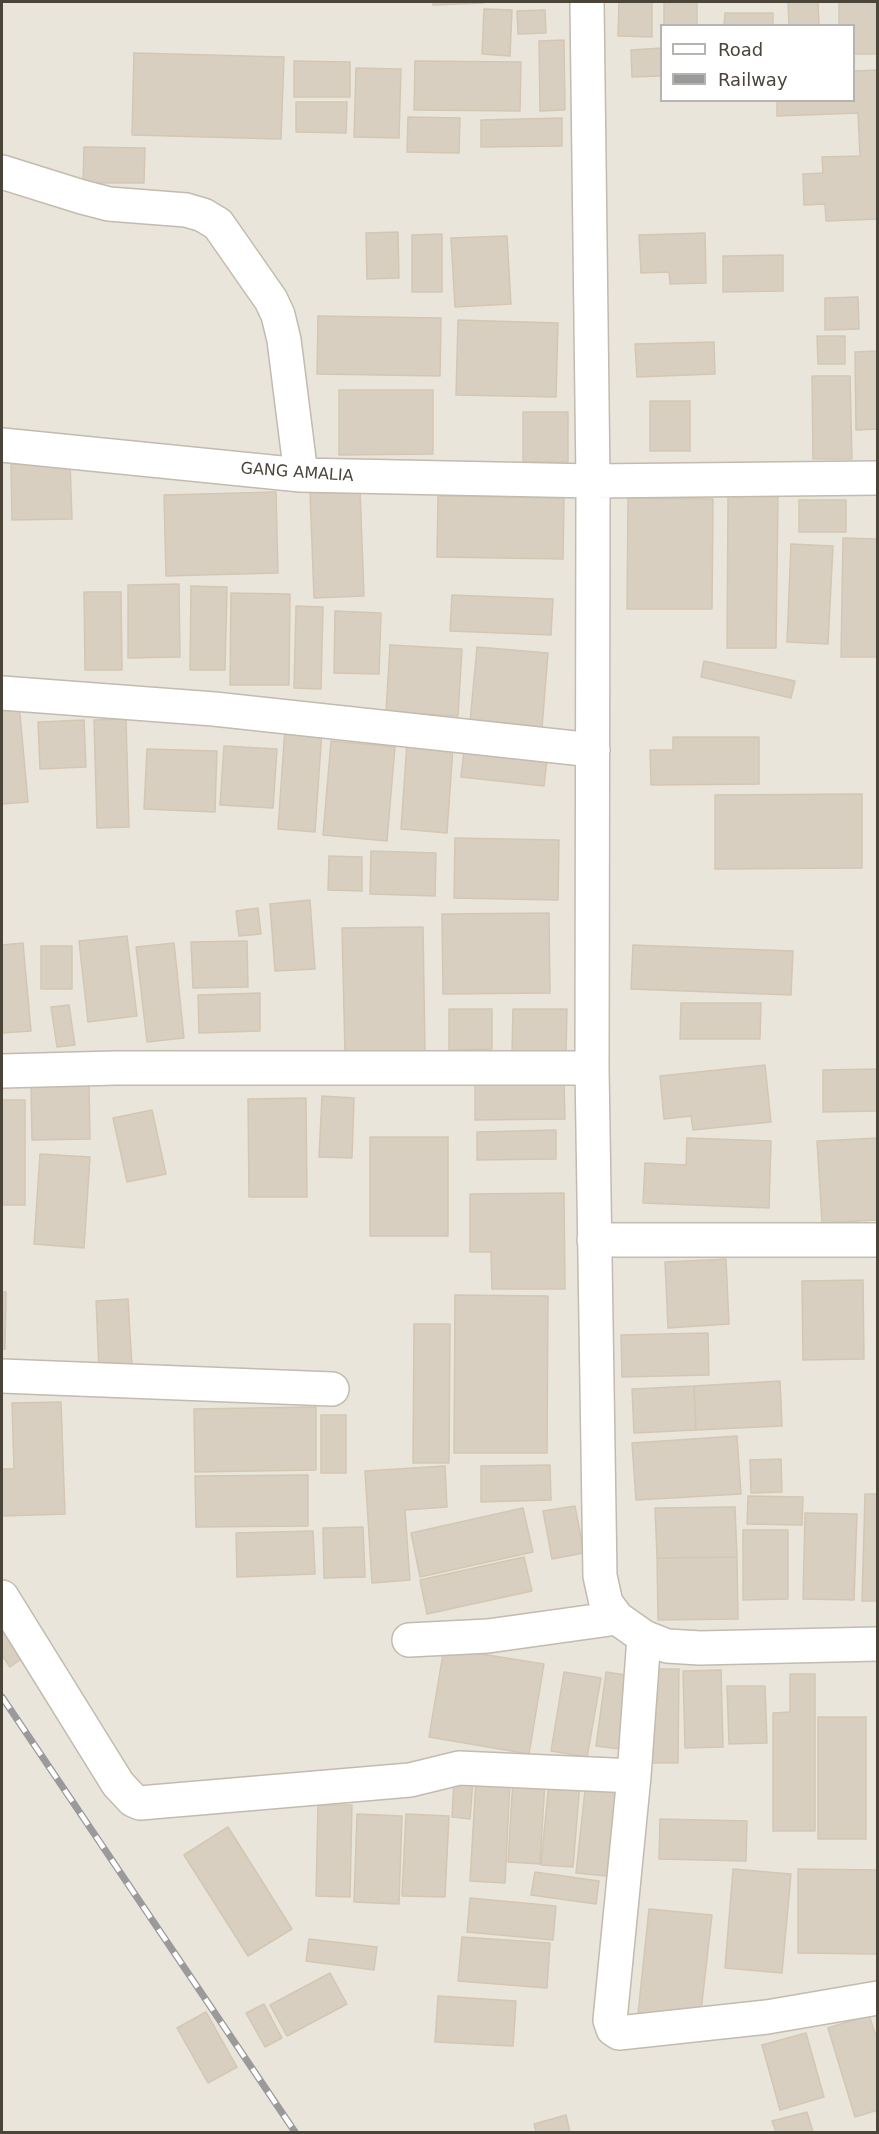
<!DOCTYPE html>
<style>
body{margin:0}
#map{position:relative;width:879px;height:2134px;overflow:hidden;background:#f6f3ec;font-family:"DejaVu Sans",sans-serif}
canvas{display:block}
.frame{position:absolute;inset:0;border:3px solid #4b4439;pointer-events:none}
.legend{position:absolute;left:660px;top:24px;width:195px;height:78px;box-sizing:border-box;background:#fff;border:2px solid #b7b4b0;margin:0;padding:8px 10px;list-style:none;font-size:18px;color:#4b4439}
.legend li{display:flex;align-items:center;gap:12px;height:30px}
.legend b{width:30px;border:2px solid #b7b4b0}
</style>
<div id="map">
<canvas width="879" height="2134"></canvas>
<div class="frame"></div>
<ul class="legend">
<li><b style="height:8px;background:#fff"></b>Road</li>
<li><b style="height:8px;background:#9a9a9a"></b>Railway</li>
</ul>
</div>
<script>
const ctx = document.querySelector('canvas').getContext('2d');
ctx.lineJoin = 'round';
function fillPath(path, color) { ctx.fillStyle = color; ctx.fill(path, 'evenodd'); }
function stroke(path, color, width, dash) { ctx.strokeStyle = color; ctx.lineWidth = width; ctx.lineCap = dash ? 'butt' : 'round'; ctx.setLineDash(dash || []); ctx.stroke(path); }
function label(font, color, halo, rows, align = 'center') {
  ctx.font = font + ' "DejaVu Sans",sans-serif'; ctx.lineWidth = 6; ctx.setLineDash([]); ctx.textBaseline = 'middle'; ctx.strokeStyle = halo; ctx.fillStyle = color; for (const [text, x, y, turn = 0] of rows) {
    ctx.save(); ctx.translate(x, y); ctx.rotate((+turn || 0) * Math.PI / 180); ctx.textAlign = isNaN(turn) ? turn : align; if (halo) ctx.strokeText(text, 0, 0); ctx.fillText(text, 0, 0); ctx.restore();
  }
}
const residential = new Path2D(`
 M 2,2 L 877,2 L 877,2132 L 2,2132 ZM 662,26 L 854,26 L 854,100 L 662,100 Z`);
const building = new Path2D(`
 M 433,2 L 484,2 L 484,3 L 433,5 Z
 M 619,2 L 652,2 L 652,37 L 618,36 Z
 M 664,2 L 697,2 L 697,26 L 664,26 Z
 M 788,2 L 818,2 L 819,26 L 789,26 Z
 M 839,2 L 878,2 L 878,54 L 854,54 L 854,26 L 839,26 Z
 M 484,9 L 512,10 L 510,56 L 482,54 Z
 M 545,10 L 546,33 L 518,34 L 517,11 Z
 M 725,13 L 773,13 L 773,26 L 724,26 Z
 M 564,40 L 565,110 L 540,111 L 539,41 Z
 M 662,48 L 662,76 L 632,77 L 631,50 Z
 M 134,53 L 284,57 L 281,139 L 132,135 Z
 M 294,61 L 350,62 L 350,97 L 294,97 Z
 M 415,61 L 521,62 L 520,111 L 414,110 Z
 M 356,68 L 401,69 L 399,138 L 354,137 Z
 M 878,70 L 878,219 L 826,221 L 825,204 L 804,205 L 803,174 L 823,173 L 822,157 L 860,156 L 858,113 L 777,116 L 777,100 L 854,100 L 854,71 Z
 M 296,102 L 347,102 L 346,133 L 296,132 Z
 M 408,117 L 460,118 L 459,153 L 407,152 Z
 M 562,118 L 562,146 L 481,147 L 481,120 Z
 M 84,147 L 145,148 L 144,183 L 83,183 Z
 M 398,232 L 399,278 L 367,279 L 366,233 Z
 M 705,233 L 706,283 L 670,284 L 669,272 L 641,273 L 639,235 Z
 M 442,234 L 442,292 L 412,292 L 412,235 Z
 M 507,236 L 511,304 L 455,307 L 451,238 Z
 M 783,255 L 783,291 L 723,292 L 723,256 Z
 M 858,297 L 859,329 L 825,330 L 825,298 Z
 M 318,316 L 441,318 L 440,376 L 317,374 Z
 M 458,320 L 558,323 L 556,397 L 456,395 Z
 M 817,336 L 845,336 L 845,364 L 818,364 Z
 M 714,342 L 715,374 L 637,377 L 635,344 Z
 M 878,351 L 878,429 L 856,430 L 855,352 Z
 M 812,376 L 850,376 L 852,459 L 813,459 Z
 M 339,390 L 433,390 L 433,454 L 339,455 Z
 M 650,401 L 690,401 L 690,451 L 650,451 Z
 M 523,412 L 568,412 L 568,462 L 523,462 Z
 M 70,463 L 72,519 L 12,520 L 11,464 Z
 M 360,489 L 364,596 L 314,598 L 310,491 Z
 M 276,492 L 278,573 L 166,576 L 164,495 Z
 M 438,496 L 564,498 L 563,559 L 437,557 Z
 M 728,496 L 778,496 L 776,648 L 727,648 Z
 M 628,498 L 713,499 L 712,609 L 627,609 Z
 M 799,500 L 846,500 L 846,532 L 799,532 Z
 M 843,538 L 878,539 L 878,657 L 841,657 Z
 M 791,544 L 833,546 L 828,644 L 787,642 Z
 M 179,584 L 180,657 L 128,658 L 128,585 Z
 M 191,586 L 227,587 L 225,670 L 190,670 Z
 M 84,592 L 121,592 L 122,670 L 85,670 Z
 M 231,593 L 290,594 L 289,685 L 230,685 Z
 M 452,595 L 553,599 L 551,635 L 450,631 Z
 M 296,606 L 323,607 L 321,689 L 294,688 Z
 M 335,611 L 381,613 L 379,674 L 334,673 Z
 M 390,645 L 462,649 L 458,716 L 386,712 Z
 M 477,647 L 548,653 L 542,728 L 470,722 Z
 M 704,661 L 795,681 L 791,698 L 701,677 Z
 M 19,704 L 28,802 L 2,804 L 2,705 Z
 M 126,719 L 129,827 L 97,828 L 94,720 Z
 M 84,720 L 86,767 L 40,769 L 38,722 Z
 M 285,728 L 322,730 L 315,832 L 278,829 Z
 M 673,737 L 759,737 L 759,784 L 651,785 L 650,750 L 673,750 Z
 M 331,741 L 395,747 L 387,841 L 323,835 Z
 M 465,742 L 548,751 L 544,786 L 461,777 Z
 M 407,743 L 453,747 L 447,833 L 401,829 Z
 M 224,746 L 277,749 L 273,808 L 220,805 Z
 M 147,749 L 217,751 L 215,812 L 144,809 Z
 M 862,794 L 862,868 L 715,869 L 715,795 Z
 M 455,838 L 559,840 L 558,900 L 454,898 Z
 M 371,851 L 436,853 L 435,896 L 370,894 Z
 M 329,856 L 362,857 L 362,891 L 328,890 Z
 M 310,900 L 315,969 L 275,971 L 270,904 Z
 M 258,908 L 261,934 L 239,936 L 236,911 Z
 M 549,913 L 550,993 L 443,994 L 442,914 Z
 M 423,927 L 425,1053 L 345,1054 L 342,928 Z
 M 127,936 L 137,1016 L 88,1022 L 79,941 Z
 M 247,941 L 248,987 L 193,988 L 191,942 Z
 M 23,943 L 31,1031 L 2,1033 L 2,945 Z
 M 174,943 L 184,1038 L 147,1042 L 136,947 Z
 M 633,945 L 793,951 L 791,995 L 631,989 Z
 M 41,946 L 72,946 L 72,989 L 41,989 Z
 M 260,993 L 260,1031 L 199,1033 L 198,995 Z
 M 681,1003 L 761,1003 L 760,1039 L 680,1039 Z
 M 69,1005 L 75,1045 L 57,1047 L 51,1007 Z
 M 449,1009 L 492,1009 L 492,1049 L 449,1050 Z
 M 513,1009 L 567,1009 L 566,1053 L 512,1053 Z
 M 765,1065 L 771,1122 L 693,1130 L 691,1116 L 664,1119 L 660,1076 Z
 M 878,1069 L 878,1111 L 823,1112 L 823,1070 Z
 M 564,1083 L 565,1119 L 475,1120 L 475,1085 Z
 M 89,1085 L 90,1139 L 32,1140 L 31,1086 Z
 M 322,1096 L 354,1098 L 352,1158 L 319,1157 Z
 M 306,1098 L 307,1197 L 249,1197 L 248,1099 Z
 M 2,1100 L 25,1100 L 25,1205 L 2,1205 Z
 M 152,1110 L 166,1174 L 127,1182 L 113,1118 Z
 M 556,1130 L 556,1159 L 477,1160 L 477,1132 Z
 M 370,1137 L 448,1137 L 448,1236 L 370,1236 Z
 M 687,1138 L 771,1141 L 769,1208 L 643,1203 L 645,1163 L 686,1165 Z
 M 878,1138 L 878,1220 L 822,1223 L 817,1141 Z
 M 40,1154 L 90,1157 L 84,1248 L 34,1244 Z
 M 564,1193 L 565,1289 L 492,1289 L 491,1252 L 470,1252 L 470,1194 Z
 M 726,1259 L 729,1324 L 668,1328 L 665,1262 Z
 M 863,1280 L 864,1359 L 803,1360 L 802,1281 Z
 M 2,1292 L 6,1292 L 5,1349 L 2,1349 Z
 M 455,1295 L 548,1296 L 547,1453 L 454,1453 Z
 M 128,1299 L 132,1367 L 99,1369 L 96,1301 Z
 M 414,1324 L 450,1324 L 449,1463 L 413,1463 Z
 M 708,1333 L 709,1375 L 622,1377 L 621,1335 Z
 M 780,1381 L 782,1426 L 696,1430 L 694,1386 Z
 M 694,1386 L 696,1430 L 634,1433 L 632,1389 Z
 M 61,1402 L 65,1514 L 2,1516 L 2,1469 L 14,1469 L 12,1403 Z
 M 316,1407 L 316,1470 L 195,1472 L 194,1409 Z
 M 321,1415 L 346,1415 L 346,1473 L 321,1473 Z
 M 737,1436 L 741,1494 L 636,1500 L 632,1443 Z
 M 781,1459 L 782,1492 L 751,1493 L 750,1460 Z
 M 550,1465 L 551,1500 L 481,1502 L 481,1466 Z
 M 445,1466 L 447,1507 L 405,1510 L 410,1580 L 372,1583 L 365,1471 Z
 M 308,1475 L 308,1526 L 196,1527 L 195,1476 Z
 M 865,1494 L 878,1494 L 878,1601 L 862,1601 Z
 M 748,1496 L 803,1497 L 802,1525 L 747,1524 Z
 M 575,1506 L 584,1553 L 552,1559 L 543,1511 Z
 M 735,1507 L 737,1557 L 657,1558 L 655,1508 Z
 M 523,1508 L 533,1552 L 420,1577 L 411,1533 Z
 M 805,1513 L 857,1514 L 854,1600 L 803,1599 Z
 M 363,1527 L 365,1577 L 324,1578 L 323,1528 Z
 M 743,1530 L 788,1530 L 788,1599 L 743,1600 Z
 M 313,1531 L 315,1574 L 237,1577 L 236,1533 Z
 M 524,1557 L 532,1591 L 427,1614 L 420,1580 Z
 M 737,1557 L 738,1619 L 658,1620 L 657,1558 Z
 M 2,1610 L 30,1653 L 10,1667 L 2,1655 Z
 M 444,1648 L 544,1664 L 529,1754 L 429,1737 Z
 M 645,1669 L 679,1669 L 678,1763 L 644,1763 Z
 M 721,1670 L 723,1747 L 685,1748 L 683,1671 Z
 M 564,1672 L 601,1678 L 587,1757 L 551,1751 Z
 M 606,1672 L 639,1677 L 628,1750 L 596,1746 Z
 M 790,1674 L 815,1674 L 815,1831 L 773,1831 L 773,1713 L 790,1712 Z
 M 727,1686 L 765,1686 L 767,1743 L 729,1744 Z
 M 818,1717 L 866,1717 L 866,1839 L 818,1839 Z
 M 454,1779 L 473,1780 L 470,1819 L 452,1817 Z
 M 476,1779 L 510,1781 L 505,1883 L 470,1881 Z
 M 513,1779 L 545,1781 L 540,1864 L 508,1862 Z
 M 549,1781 L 580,1783 L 573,1867 L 541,1865 Z
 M 586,1781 L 626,1786 L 616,1877 L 576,1873 Z
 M 318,1805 L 352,1805 L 350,1897 L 316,1896 Z
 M 357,1814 L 402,1816 L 399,1904 L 354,1902 Z
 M 406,1814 L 449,1816 L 445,1897 L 402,1896 Z
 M 660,1819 L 747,1821 L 746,1861 L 659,1859 Z
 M 228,1827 L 292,1929 L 248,1956 L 184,1855 Z
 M 733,1869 L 791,1874 L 782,1973 L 725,1968 Z
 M 798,1869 L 878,1870 L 878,1954 L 798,1953 Z
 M 535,1872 L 599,1881 L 596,1904 L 531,1895 Z
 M 470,1898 L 556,1906 L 553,1940 L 467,1932 Z
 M 649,1909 L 712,1915 L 700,2020 L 638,2014 Z
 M 462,1937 L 550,1943 L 547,1988 L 458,1981 Z
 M 309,1939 L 377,1947 L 374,1970 L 306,1961 Z
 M 330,1973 L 347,2004 L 287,2036 L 270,2005 Z
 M 438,1996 L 516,2001 L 513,2046 L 435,2042 Z
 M 264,2004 L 282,2038 L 265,2047 L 246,2013 Z
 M 206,2012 L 237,2067 L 208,2083 L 177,2028 Z
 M 869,2015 L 878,2042 L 878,2110 L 855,2117 L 828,2028 Z
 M 806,2033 L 824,2097 L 780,2110 L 762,2045 Z
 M 807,2112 L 813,2132 L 776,2132 L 772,2121 Z
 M 566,2115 L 570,2132 L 536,2132 L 534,2124 Z`);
const minor = new Path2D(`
 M 587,2 L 593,481 L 592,1068 L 600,1576 L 606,1603 L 617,1618 L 644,1637 L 667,1646 L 700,1648 L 878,1644
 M 2,172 L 82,197 L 109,204 L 186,210 L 203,215 L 218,224 L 271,300 L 278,315 L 284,340 L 301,475
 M 2,445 L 301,475 L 593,481 L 878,478
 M 2,693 L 214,709 L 593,750
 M 2,1071 L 116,1068 L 592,1068
 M 594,1240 L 878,1240
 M 2,1376 L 332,1389
 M 2,1597 L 118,1784 L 133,1800 L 140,1803 L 410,1780 L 459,1768 L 634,1776
 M 644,1637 L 634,1776 L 610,2020 L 613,2029 L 619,2033 L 767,2017 L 878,1998
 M 409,1640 L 488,1636 L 617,1618`);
const rail = new Path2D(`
 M 2,1697 L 295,2132`);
const streetNames = [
 ["GANG AMALIA",297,473,4]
];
fillPath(residential, '#eae5da');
fillPath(building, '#d8cfc1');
stroke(building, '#d3c7b4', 1.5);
stroke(minor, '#c2bbae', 36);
stroke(minor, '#fff', 33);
stroke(rail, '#9a9a9a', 7);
stroke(rail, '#fff', 4.5, [14]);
label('16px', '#4b4439', '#fff', streetNames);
</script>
